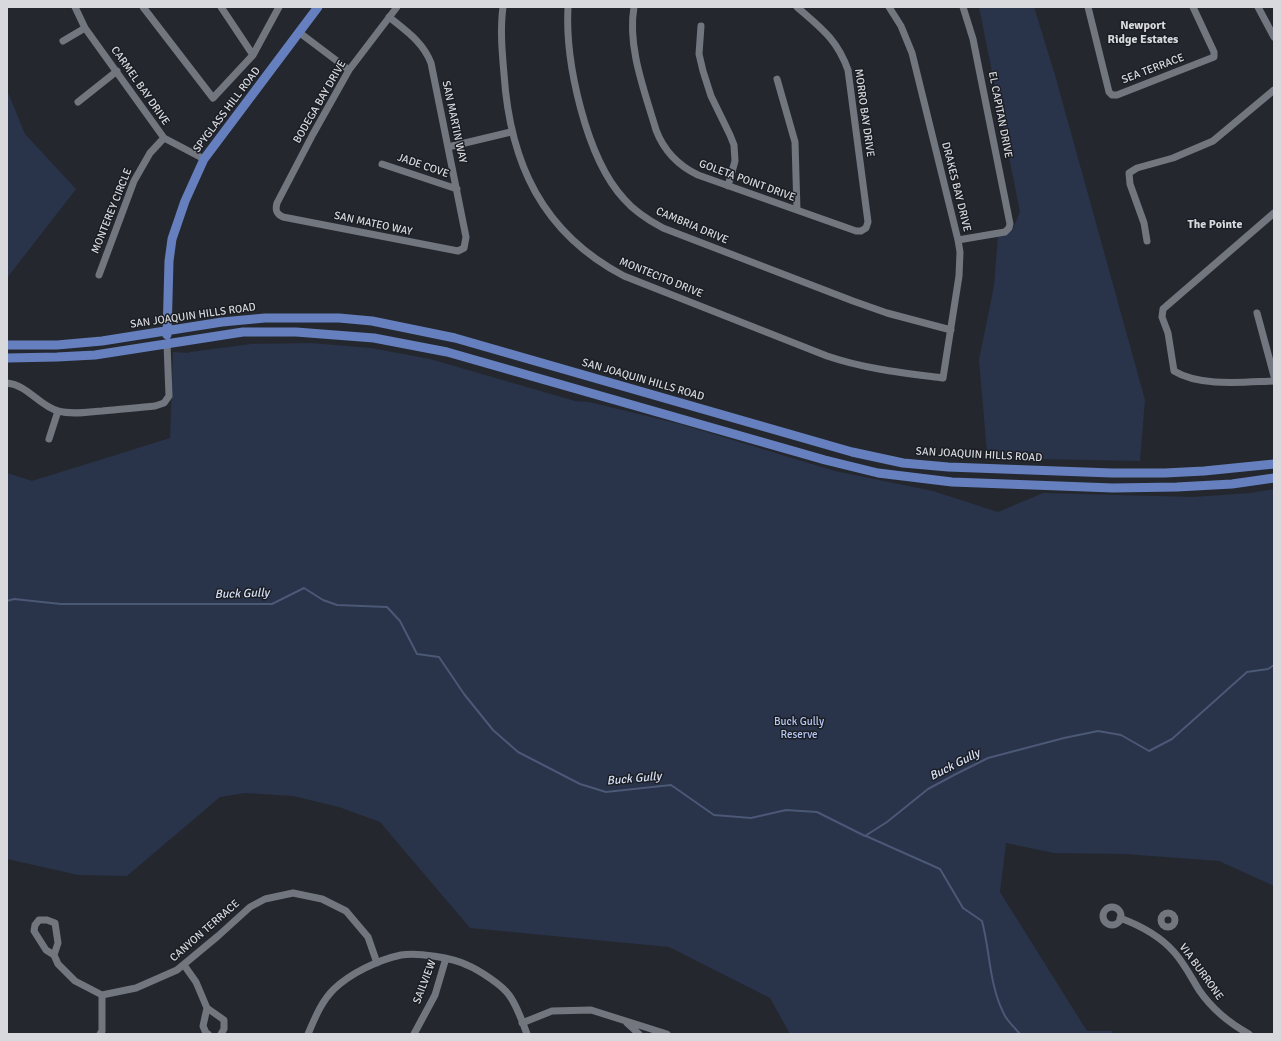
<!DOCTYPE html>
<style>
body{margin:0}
#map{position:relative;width:1281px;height:1041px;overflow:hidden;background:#24282e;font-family:Signika,sans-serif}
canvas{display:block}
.frame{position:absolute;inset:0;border:8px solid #d7d9dd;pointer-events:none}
</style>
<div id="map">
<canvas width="1281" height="1041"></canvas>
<div class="frame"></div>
</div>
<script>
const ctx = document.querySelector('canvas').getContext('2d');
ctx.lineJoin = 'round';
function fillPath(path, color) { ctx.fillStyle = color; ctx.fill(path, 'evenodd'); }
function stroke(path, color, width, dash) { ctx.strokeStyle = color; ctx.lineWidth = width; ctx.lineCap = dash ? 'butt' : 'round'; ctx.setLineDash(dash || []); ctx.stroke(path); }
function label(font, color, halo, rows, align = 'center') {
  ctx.font = font + ' Signika,sans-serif'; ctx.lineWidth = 3; ctx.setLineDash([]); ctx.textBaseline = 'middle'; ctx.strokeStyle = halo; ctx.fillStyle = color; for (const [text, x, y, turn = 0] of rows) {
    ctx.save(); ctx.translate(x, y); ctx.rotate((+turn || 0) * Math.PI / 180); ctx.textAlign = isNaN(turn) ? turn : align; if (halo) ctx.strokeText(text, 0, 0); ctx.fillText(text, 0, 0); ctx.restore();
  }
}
const green = new Path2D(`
 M 979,7 L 1034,7 L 1055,75 L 1145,400 L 1140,461 L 983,458 L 987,453 L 979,360 L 994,286 L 998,236 L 1012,231 L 1020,212 Z
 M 7,90 L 25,134 L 76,189 L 7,278 Z
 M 311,343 L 371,348 L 430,359 L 575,401 L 589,402 L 680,424 L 835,471 L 933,491 L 998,512 L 1043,493 L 1193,497 L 1250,493 L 1274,489 L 1274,886 L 1219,861 L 1125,854 L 1054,853 L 1006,843 L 1000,892 L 1087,1031 L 1112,1031 L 1112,1034 L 790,1034 L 770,998 L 669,947 L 470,928 L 380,822 L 339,807 L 293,796 L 245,793 L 220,797 L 127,876 L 78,875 L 7,859 L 7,473 L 32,481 L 170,438 L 173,352 L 188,353 L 190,352 L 251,344 Z`);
const stream = new Path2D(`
 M 7,601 L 14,599 L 61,604 L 272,604 L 304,588 L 323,600 L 337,605 L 387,607 L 400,621 L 417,654 L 439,657 L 464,694 L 493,730 L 518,752 L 580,784 L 606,792 L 671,785 L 714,815 L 751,818 L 786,810 L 817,812 L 865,836 L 887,822 L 928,789 L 956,774 L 988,758 L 1064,738 L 1098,731 L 1121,735 L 1149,751 L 1172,739 L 1247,672 L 1268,669 L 1274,665
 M 866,836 L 940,869 L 963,908 L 982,921 C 990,951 989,983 1003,1012 C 1006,1020 1014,1027 1020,1034`);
const minor = new Path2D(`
 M 75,7 L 85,28 L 164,138 L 204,159
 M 143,7 L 213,98 L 253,55 L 279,7
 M 221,7 L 253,55
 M 503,7 C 500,29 502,51 504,74 C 510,163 542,233 624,276 L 827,356 C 865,369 904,373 943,378 L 959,276 L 960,252 L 958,240 L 912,53 L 901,26 L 889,7
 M 568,7 C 565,62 586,158 624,199 C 635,212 648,220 663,228 L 853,301 L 887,313 L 951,330
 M 634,7 C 627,47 645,92 656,130 C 664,151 677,165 698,175 L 856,231 L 861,231 L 866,228 L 868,222 L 848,70 C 837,39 821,28 797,7
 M 1088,7 L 1109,92 L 1112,95 L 1117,95 L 1214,57 L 1214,52 L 1193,7
 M 1258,7 L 1274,37
 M 389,17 C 406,31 423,42 431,63 L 466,237 L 464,248 L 458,251 L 283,217 C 276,214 275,210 277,203 L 313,134 L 349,70 L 397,7
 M 701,26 L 699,54 L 703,71 L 711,96 L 730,135 L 734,145 L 735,161 L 728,186
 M 300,33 L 349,70
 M 63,41 L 85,28
 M 777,79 L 795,142 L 797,210
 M 78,102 L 117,71
 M 448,147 L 511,132
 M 382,164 L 457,189
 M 1274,213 L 1163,309 L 1162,317 L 1168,333 L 1174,371 C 1200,387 1244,382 1274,381
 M 958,240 L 1005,232 L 1009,228 L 1010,224 L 973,39 L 963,7
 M 1147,241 L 1144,223 L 1130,184 L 1129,173 L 1137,168 L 1173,158 L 1213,141 L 1274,90
 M 99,275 L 134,181 L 150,153 L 164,138
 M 1257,313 L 1274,376
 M 7,383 C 28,385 39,406 58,411 C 72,415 88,412 102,411 C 119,409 137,408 155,406 L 164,403 L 169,396 L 167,344
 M 49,439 L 58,411
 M1103 916a9 9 0 1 1 18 0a9 9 0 1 1-18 0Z
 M1161 920a7 7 0 1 1 14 0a7 7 0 1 1-14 0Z
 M 1120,918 C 1139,925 1160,936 1174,952 C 1184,963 1191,977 1199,990 C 1212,1009 1229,1023 1249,1034
 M 54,955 L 58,943 L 55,923 L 47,920 L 39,920 L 35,925 L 34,931 L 46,950 L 54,955 L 58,964 L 75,981 L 102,995 L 136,988 L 177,970 L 218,936 L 250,907 L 265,899 L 293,893 L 322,899 L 346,911 L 368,937 L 377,963
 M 184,965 L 196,982 L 207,1008 L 224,1020 L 224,1029 L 221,1034
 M 207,1008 L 203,1026 L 206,1033 L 208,1034
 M 522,1023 L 552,1011 L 591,1010 L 667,1034
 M 627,1023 L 639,1034
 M 100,1034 L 102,1031 L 102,995
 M 308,1034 C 315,1018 321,1002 334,989 C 351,973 378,960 401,955 C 417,952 453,958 467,965 C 479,970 502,985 509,995 C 516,1004 523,1023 527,1034
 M 414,1034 L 435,995 L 446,958`);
const major = new Path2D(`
 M 167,335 L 169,261 L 172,239 L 185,201 L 204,159 L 318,7
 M 7,345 L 57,345 L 102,341 L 222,322 L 265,318 L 339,318 L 372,321 L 455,338 L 852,452 L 903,463 L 948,467 L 1112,473 L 1165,473 L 1204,471 L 1274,464
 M 7,358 L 57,357 L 95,355 L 243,332 L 296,332 L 374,338 L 447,352 L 825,460 L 878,473 L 952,482 L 1113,488 L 1177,487 L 1232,484 L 1274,478`);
const streetNames = [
 ["SEA TERRACE",1153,69,-21],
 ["CARMEL BAY DRIVE",140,86,55],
 ["BODEGA BAY DRIVE",320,102,-60],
 ["SPYGLASS HILL ROAD",227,110,-53],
 ["MORRO BAY DRIVE",864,113,82],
 ["EL CAPITAN DRIVE",1000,115,79],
 ["SAN MARTIN WAY",454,122,78],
 ["JADE COVE",423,166,19],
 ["GOLETA POINT DRIVE",747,181,20],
 ["DRAKES BAY DRIVE",956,187,76],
 ["MONTEREY CIRCLE",112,211,-68],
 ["SAN MATEO WAY",373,224,12],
 ["CAMBRIA DRIVE",692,226,23],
 ["MONTECITO DRIVE",661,278,22],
 ["SAN JOAQUIN HILLS ROAD",193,316,-8],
 ["SAN JOAQUIN HILLS ROAD",643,380,16],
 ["SAN JOAQUIN HILLS ROAD",979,455,3],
 ["CANYON TERRACE",205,931,-41],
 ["VIA BURRONE",1201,972,54],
 ["SAILVIEW",425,982,-69]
];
const parkNames = [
 ["Buck Gully",799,722],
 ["Reserve",799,735]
];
const neighbourhoodNames = [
 ["Newport",1143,26],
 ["Ridge Estates",1143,40],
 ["The Pointe",1215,225]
];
const waterNames = [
 ["Buck Gully",242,594,-2],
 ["Buck Gully",955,765,-27],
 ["Buck Gully",634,779,-5]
];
fillPath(green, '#293349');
stroke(stream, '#4b5876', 2);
stroke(minor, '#72767e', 7);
stroke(major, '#6680bf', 9);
label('11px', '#d7d9dd', '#1b1e24', streetNames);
label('11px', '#b5c9f5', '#1b1e24', parkNames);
label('bold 12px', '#d7d9dd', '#1b1e24', neighbourhoodNames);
label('italic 12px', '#d6e0f6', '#1b1e24', waterNames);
</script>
